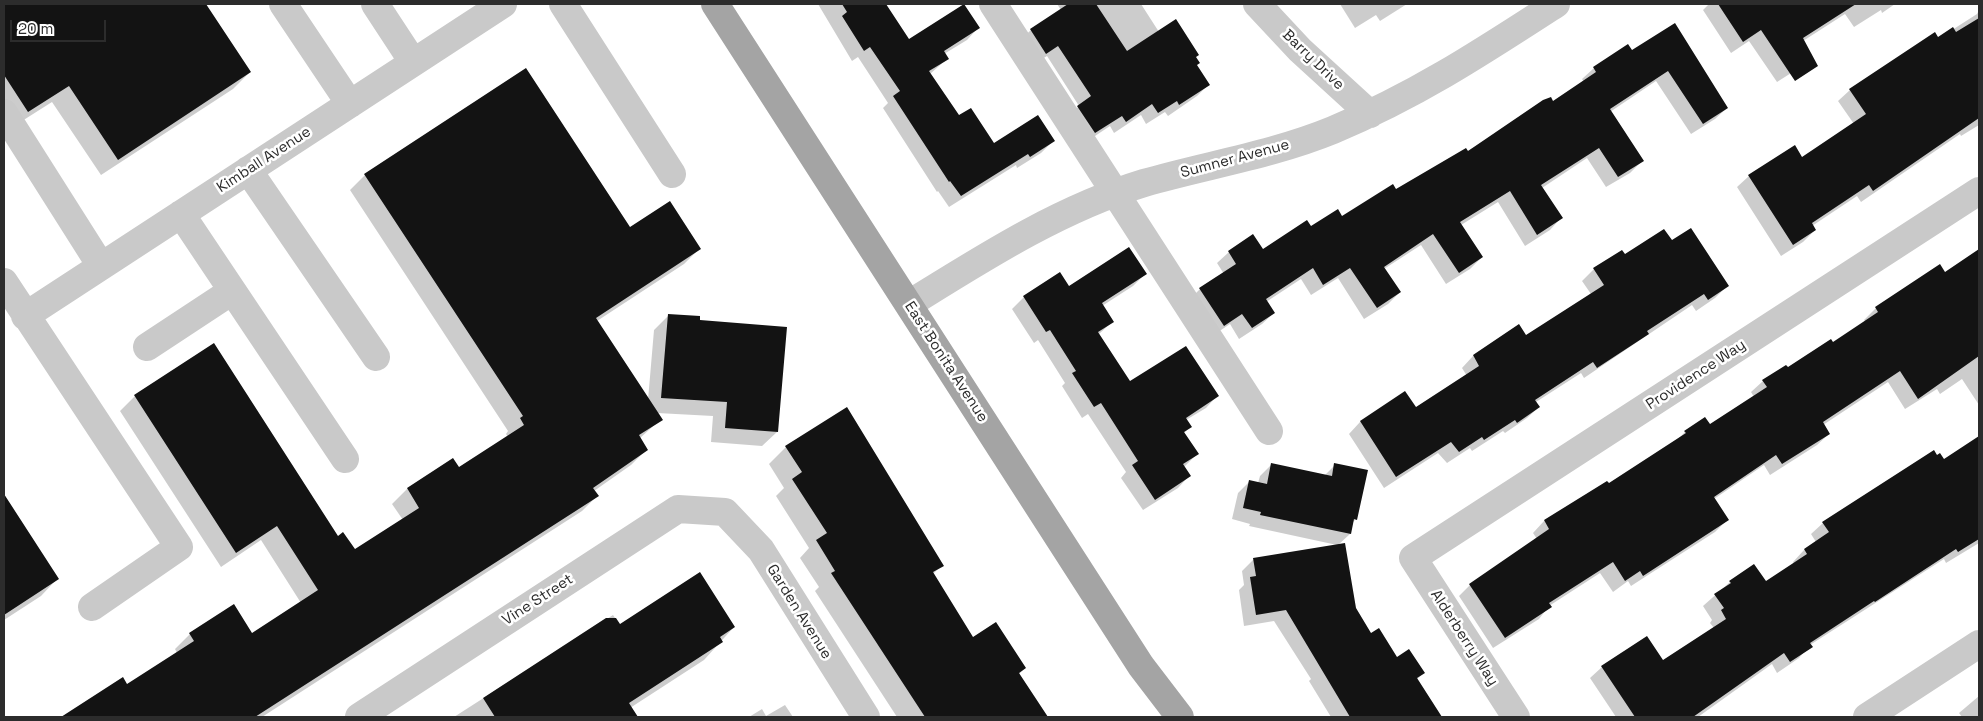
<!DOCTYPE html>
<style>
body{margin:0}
#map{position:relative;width:1983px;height:721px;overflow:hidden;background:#fff;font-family:"Space Grotesk",sans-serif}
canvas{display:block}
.frame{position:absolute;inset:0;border:5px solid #2c2c2c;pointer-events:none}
.scale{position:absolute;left:10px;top:20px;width:96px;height:22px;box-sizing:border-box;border:2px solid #2c2c2c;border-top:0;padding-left:6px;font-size:15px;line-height:18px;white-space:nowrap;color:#2c2c2c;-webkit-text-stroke:4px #fff;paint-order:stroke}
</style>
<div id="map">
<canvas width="1983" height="721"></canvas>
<div class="frame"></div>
<div class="scale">20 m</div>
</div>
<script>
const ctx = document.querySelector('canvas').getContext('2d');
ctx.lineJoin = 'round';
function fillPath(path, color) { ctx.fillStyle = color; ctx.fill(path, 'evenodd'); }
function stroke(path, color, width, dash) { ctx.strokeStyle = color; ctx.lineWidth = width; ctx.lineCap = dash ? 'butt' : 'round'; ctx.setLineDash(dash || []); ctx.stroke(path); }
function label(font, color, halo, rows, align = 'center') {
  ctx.font = font + ' "Space Grotesk",sans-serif'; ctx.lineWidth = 5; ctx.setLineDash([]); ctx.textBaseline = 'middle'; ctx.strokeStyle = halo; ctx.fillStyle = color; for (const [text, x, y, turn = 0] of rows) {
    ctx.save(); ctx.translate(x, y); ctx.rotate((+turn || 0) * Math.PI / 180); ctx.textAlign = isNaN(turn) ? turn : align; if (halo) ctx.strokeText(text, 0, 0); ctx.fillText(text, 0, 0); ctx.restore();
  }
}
const shadow = new Path2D(`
 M 4,4 L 205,4 L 250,72 L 233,89 L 101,175 L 52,102 L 11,128 L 4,117 Z
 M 818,4 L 884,4 L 908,41 L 978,28 L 967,40 L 944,54 L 947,59 L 930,74 L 958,117 L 994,145 L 1053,141 L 1041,153 L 1017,168 L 1016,165 L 949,207 L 938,191 L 937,192 L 883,108 L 888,103 L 858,57 L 852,61 Z
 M 1057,4 L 1141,4 L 1159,32 L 1195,57 L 1196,66 L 1208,85 L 1197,96 L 1168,116 L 1165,112 L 1146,124 L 1141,115 L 1114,133 L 1110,126 L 1083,144 L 1067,118 L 1079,106 L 1047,56 L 1034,64 L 1019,41 L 1031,30 L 1061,10 Z
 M 1340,4 L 1407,4 L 1380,21 L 1376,15 L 1355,28 Z
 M 1709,4 L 1895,4 L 1882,13 L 1881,10 L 1854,27 L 1845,14 L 1803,41 L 1799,68 L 1777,82 L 1749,41 L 1731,53 L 1703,10 Z
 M 1979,10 L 1979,125 L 1961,136 L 1960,134 L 1861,202 L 1857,196 L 1812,226 L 1815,230 L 1803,242 L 1781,256 L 1737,187 L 1749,176 L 1802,159 L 1854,124 L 1838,101 L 1850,90 L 1938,39 L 1977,14 Z
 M 1674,24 L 1727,108 L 1715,119 L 1691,134 L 1656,81 L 1610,112 L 1642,161 L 1630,173 L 1606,187 L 1587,158 L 1542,188 L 1561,218 L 1550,230 L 1525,246 L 1498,202 L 1461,225 L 1482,257 L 1470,269 L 1446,284 L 1421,245 L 1384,269 L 1400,292 L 1388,304 L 1364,319 L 1338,278 L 1311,295 L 1301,279 L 1266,302 L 1274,313 L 1262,324 L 1239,339 L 1230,324 L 1212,336 L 1188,301 L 1200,289 L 1224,274 L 1217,263 L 1229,252 L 1263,251 L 1311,228 L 1342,218 L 1396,191 L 1553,103 L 1584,82 L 1582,79 L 1594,68 L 1632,52 Z
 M 365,175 L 629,229 L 699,249 L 684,264 L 597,321 L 648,400 L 654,330 L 669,315 L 699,321 L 777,432 L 762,446 L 711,442 L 713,416 L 657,413 L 661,419 L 639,439 L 646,450 L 631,465 L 594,491 L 597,496 L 582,511 L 262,717 L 68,717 L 78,707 L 127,686 L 177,653 L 175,649 L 190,634 L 252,635 L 301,603 L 261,540 L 221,567 L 120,411 L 135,396 L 354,551 L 403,520 L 392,504 L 407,489 L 453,459 L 459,469 L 508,437 L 506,434 L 508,431 L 350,190 Z
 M 1672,242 L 1727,286 L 1715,298 L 1696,311 L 1692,305 L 1584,378 L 1581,373 L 1536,402 L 1539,407 L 1527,418 L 1505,433 L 1503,431 L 1472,451 L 1470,448 L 1447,463 L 1438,453 L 1384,488 L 1349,434 L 1360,422 L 1405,393 L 1415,409 L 1467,376 L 1462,368 L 1473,356 L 1519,326 L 1526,336 L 1591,294 L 1582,281 L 1594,269 L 1624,256 Z
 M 1979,251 L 1979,405 L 1962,379 L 1940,394 L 1937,389 L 1905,409 L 1888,382 L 1823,425 L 1829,434 L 1817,445 L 1770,475 L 1764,465 L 1714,499 L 1727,520 L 1715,532 L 1631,586 L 1628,581 L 1613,592 L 1600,573 L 1549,606 L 1539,619 L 1493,648 L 1459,596 L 1470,585 L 1537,539 L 1533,533 L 1544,521 L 1607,482 L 1608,485 L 1676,441 L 1685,432 L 1709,426 L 1754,397 L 1751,392 L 1763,381 L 1833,344 L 1866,322 L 1864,320 L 1876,308 L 1945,274 Z
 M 1060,274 L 1068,287 L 1145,274 L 1133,286 L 1102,306 L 1112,322 L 1099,334 L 1130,383 L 1217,396 L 1206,408 L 1186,420 L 1190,427 L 1184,433 L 1197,454 L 1184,467 L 1189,476 L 1178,488 L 1143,510 L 1121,478 L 1126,472 L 1088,414 L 1082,418 L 1062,386 L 1065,383 L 1038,340 L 1034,343 L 1012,309 L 1024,297 Z
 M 1979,438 L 1979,543 L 1946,563 L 1944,559 L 1810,645 L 1799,658 L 1777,673 L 1772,664 L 1698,717 L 1616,717 L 1590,678 L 1602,667 L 1663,662 L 1714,628 L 1710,623 L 1712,620 L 1703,606 L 1730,582 L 1765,583 L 1794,564 L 1793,562 L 1804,550 L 1816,542 L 1811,534 L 1823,523 L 1943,461 Z
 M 786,447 L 942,565 L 933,574 L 972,639 L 1025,668 L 1019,674 L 1046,717 L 897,717 L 815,591 L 819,587 L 800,558 L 809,548 L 776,496 L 784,488 L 769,464 Z
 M 1272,464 L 1324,476 L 1335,465 L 1356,519 L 1352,523 L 1350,534 L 1338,545 L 1355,608 L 1371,634 L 1396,659 L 1424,673 L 1416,680 L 1441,717 L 1331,717 L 1309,681 L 1311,679 L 1274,621 L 1244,626 L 1239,590 L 1244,585 L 1242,571 L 1253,560 L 1337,545 L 1249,526 L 1250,524 L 1232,519 L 1238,493 L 1250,481 L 1258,483 L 1260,476 Z
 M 4,496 L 57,579 L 41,596 L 4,620 Z
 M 613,615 L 620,625 L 734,627 L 704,660 L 630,708 L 633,713 L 629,717 L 454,717 Z
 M 1979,696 L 1979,717 L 1962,717 L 1959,713 Z
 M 785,705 L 793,717 L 749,717 L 762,709 L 766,716 Z`);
const building = new Path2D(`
 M 4,4 L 206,4 L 251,72 L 118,160 L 69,86 L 28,112 L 4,75 Z
 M 842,4 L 886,4 L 909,39 L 964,4 L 980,28 L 944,51 L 949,59 L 929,71 L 959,115 L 971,108 L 994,143 L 1038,115 L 1055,141 L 1030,157 L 1028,154 L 961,196 L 950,181 L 949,182 L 893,96 L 900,91 L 870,47 L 864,51 L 842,16 L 847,12 Z
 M 1068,4 L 1096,4 L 1127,51 L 1176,19 L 1199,55 L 1196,57 L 1200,63 L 1197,65 L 1210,85 L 1179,105 L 1177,101 L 1158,113 L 1152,104 L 1126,122 L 1122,116 L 1095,133 L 1077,106 L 1091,96 L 1058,46 L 1046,54 L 1030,29 Z
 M 1718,4 L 1856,4 L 1803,38 L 1818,66 L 1795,81 L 1761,30 L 1743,42 Z
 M 1979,18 L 1979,118 L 1873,191 L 1869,185 L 1812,223 L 1816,230 L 1793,245 L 1748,175 L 1795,145 L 1802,157 L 1866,114 L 1849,89 L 1935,32 L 1938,37 L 1953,27 L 1956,32 Z
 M 1675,23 L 1728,108 L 1703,124 L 1668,71 L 1610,109 L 1644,161 L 1618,177 L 1599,148 L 1541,185 L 1563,218 L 1537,235 L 1510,191 L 1460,222 L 1483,257 L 1459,273 L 1433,234 L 1384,267 L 1401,292 L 1377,308 L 1350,268 L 1323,285 L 1313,268 L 1266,299 L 1275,313 L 1252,328 L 1242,314 L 1224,326 L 1199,288 L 1236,264 L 1228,251 L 1253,234 L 1263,249 L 1307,220 L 1311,226 L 1338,209 L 1342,216 L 1393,184 L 1396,189 L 1466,148 L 1468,151 L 1543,100 L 1551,97 L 1553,101 L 1596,72 L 1593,67 L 1628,44 L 1632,50 Z
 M 526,68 L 630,227 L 670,201 L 701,249 L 596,318 L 663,420 L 639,435 L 648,450 L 593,488 L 599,496 L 255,717 L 61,717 L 123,677 L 127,684 L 194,641 L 189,633 L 234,604 L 252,633 L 318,590 L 277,526 L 236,553 L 134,395 L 214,343 L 338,536 L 343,532 L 355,549 L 419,508 L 407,488 L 453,458 L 459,467 L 524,425 L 520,418 L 523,416 L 364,174 Z
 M 1691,228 L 1729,286 L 1708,300 L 1704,294 L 1647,331 L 1649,334 L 1597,368 L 1593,362 L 1535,400 L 1540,407 L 1517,423 L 1515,420 L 1484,440 L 1482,437 L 1459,452 L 1451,442 L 1396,477 L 1360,421 L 1405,391 L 1416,407 L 1479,366 L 1473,355 L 1519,324 L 1526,335 L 1604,285 L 1593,268 L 1622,250 L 1625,254 L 1664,229 L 1672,240 Z
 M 1129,247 L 1147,274 L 1102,303 L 1114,322 L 1098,332 L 1130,381 L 1186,346 L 1219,396 L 1186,418 L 1192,427 L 1184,432 L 1199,454 L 1183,464 L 1191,476 L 1155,500 L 1132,465 L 1138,461 L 1101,403 L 1094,407 L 1072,373 L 1076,371 L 1050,330 L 1046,332 L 1023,296 L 1060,272 L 1069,286 Z
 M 1979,249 L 1979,356 L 1918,399 L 1900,371 L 1823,422 L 1830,434 L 1782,464 L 1776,455 L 1714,497 L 1729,520 L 1643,576 L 1640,571 L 1625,581 L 1613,562 L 1549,603 L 1552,607 L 1505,638 L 1469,584 L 1549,529 L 1544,520 L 1607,481 L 1609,483 L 1686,433 L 1684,431 L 1705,417 L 1710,424 L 1767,387 L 1762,380 L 1786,365 L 1788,367 L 1831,339 L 1833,342 L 1878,312 L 1875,307 L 1940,264 L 1945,272 Z
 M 668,314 L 700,316 L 700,320 L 787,327 L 778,432 L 725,428 L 727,402 L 661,398 Z
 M 847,407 L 944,566 L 933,572 L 973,637 L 996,622 L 1026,668 L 1019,673 L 1048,717 L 925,717 L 831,573 L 835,571 L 816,540 L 827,533 L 792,479 L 802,472 L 785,446 Z
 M 1979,436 L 1979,539 L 1958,552 L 1956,549 L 1875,602 L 1874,601 L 1810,643 L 1813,647 L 1790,662 L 1784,653 L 1693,717 L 1635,717 L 1601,666 L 1647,636 L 1663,660 L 1726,619 L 1721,610 L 1724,608 L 1714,594 L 1731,583 L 1729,581 L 1754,564 L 1766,581 L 1807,554 L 1804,549 L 1829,532 L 1822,522 L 1934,450 L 1937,455 L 1940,453 L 1944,459 Z
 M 1271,463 L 1332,476 L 1334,463 L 1368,470 L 1357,520 L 1354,519 L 1351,534 L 1260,515 L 1261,512 L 1243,508 L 1249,480 L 1267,484 Z
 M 4,494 L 59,579 L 4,615 Z
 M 1345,543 L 1356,608 L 1371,633 L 1379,628 L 1397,657 L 1409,649 L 1425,673 L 1417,678 L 1442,717 L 1350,717 L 1286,610 L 1256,615 L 1250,577 L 1256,576 L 1253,558 Z
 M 700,572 L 735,627 L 720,637 L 723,642 L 629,703 L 638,717 L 495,717 L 483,698 L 606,618 L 616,618 L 620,624 Z`);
const minor = new Path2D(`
 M 283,4 L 350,104
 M 375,4 L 413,62
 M 563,4 L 672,174
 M 993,4 L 1269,431
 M 1257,4 L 1300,50 L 1370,114
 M 4,113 L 101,266
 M 248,170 L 376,357
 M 181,214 L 345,459
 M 4,282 L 179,547 L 92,607
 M 909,304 C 983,258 1059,209 1144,183 C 1206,165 1272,155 1333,130 C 1415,96 1482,52 1556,4
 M 25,316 L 503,4
 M 147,347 L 232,291
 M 359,717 L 678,509 L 725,512 L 761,550 L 866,717
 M 1516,717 L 1413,558 L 1979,191
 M 1867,717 L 1979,644`);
const major = new Path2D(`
 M 715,4 L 1141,666 L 1180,717`);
const streetNames = [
 ["Barry Drive",1313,60,44],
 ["Sumner Avenue",1235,159,-15],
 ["Kimball Avenue",264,160,-33],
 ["East Bonita Avenue",946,362,57],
 ["Providence Way",1696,375,-33],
 ["Vine Street",538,600,-33],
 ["Garden Avenue",799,612,58],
 ["Alderberry Way",1464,638,57]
];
fillPath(shadow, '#0003');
fillPath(building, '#131313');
stroke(minor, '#c9c9c9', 28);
stroke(major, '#a4a4a4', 28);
label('15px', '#2c2c2c', '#fff', streetNames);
</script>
